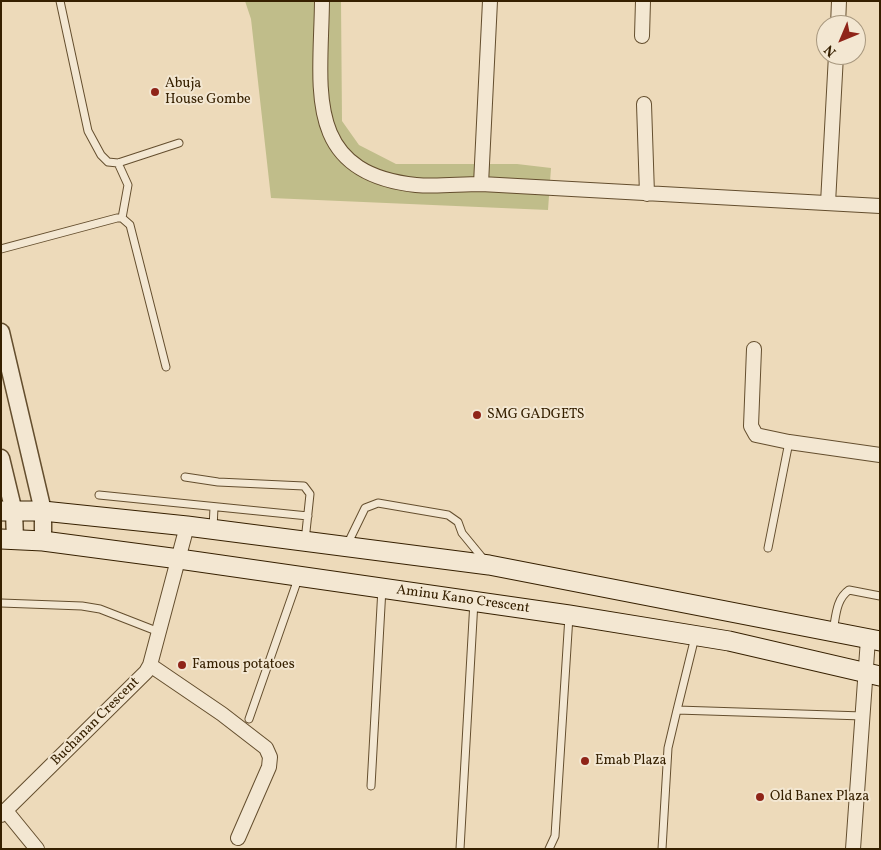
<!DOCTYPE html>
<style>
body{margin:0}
#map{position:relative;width:881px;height:850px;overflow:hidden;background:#eddaba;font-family:Vollkorn,serif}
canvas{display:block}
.frame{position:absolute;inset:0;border:2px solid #362000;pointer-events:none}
.north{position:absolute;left:816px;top:15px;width:50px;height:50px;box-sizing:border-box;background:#f3e7d2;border:1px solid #a7977e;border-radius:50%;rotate:225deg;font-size:14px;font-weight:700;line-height:20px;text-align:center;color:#362000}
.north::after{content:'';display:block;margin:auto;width:18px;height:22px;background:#8f2418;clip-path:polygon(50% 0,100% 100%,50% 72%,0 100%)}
</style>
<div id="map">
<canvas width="881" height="850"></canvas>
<div class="frame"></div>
<div class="north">N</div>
</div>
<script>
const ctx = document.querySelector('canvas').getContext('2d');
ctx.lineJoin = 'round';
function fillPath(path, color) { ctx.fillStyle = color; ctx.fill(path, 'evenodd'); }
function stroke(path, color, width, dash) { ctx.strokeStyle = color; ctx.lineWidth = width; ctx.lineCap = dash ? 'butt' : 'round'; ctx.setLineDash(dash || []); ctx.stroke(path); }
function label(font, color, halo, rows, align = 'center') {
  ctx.font = font + ' Vollkorn,serif'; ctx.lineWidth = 4; ctx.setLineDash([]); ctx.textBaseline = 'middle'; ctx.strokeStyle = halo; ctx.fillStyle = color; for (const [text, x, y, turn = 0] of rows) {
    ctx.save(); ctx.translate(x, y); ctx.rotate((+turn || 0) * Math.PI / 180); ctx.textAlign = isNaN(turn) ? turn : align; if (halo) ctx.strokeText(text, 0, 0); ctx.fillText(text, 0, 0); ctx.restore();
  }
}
const green = new Path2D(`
 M 245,1 L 341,1 L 342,121 L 359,145 L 396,164 L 517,164 L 551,168 L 548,210 L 271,198 L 251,19 Z`);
const service = new Path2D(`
 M 60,1 L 88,131 L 101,155 L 108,162 L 118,163 L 179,143
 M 118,163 L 128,185 L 122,218
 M 1,249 L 117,218 L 122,218 L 130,225 L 166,367
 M 185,477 L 218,482 L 304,486 L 310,494 L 305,541
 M 99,495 L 308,516
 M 213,529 L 214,507
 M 347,545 L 365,508 L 378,503 L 448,515 L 458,522 L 462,533 L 485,561
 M 768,548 L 789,442
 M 1,603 L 82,606 L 100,609 L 159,632
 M 833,631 C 836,616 836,599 849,590 L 880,596
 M 677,710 L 695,637
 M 249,719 L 299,576
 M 371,786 L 382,588
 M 460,849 L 474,601
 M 549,849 L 555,836 L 569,616
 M 662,849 L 668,748 L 677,710 L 863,716`);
const minor = new Path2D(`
 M 322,1 C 321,88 302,173 416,185 C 437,187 460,184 481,184 L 880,206
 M 838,25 L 839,1
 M 642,36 L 643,1
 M 644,104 L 647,194
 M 481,184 L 490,1
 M 828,203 L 836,55
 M 754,349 L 751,426 L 756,435 L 789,442 L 880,455
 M 150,665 L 222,714 L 266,748 L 270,757 L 269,767 L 238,838
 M 6,811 L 37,849
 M 1,815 L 146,672 L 150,665 L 187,526
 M 853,849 L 868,639`);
const tertiary = new Path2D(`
 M 1,332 L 43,511 L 43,541
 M 1,458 L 14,512 L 15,539`);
const secondary = new Path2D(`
 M 1,511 L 43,511 L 187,526 L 489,565 L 880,641
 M 1,539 L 43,541 L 179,559 L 569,615 L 729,641 L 880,676`);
const markers = [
 [155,92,5,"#8f2418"],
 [477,415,5,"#8f2418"],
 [182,665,5,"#8f2418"],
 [585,761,5,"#8f2418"],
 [760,797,5,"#8f2418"]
];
const poiNames = [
 ["Abuja",165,84],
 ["House Gombe",165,100],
 ["SMG GADGETS",487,415],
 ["Famous potatoes",192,665],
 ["Emab Plaza",595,761],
 ["Old Banex Plaza",770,797]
];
const streetNames = [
 ["Aminu Kano Crescent",463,600,8],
 ["Buchanan Crescent",96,722,-45]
];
fillPath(green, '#c0bd8a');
stroke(service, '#644e2e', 9);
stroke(minor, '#644e2e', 16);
stroke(tertiary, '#644e2e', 19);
stroke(secondary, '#362000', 21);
stroke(service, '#f3e7d2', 7);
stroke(minor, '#f3e7d2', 14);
stroke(tertiary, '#f3e7d2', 16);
stroke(secondary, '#f3e7d2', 19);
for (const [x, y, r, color] of markers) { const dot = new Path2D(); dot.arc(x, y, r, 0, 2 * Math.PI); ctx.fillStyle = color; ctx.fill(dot); stroke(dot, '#f3e7d2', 2); }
label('14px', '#362000', '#f3e7d2', poiNames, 'left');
label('14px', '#362000', '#f3e7d2', streetNames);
</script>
